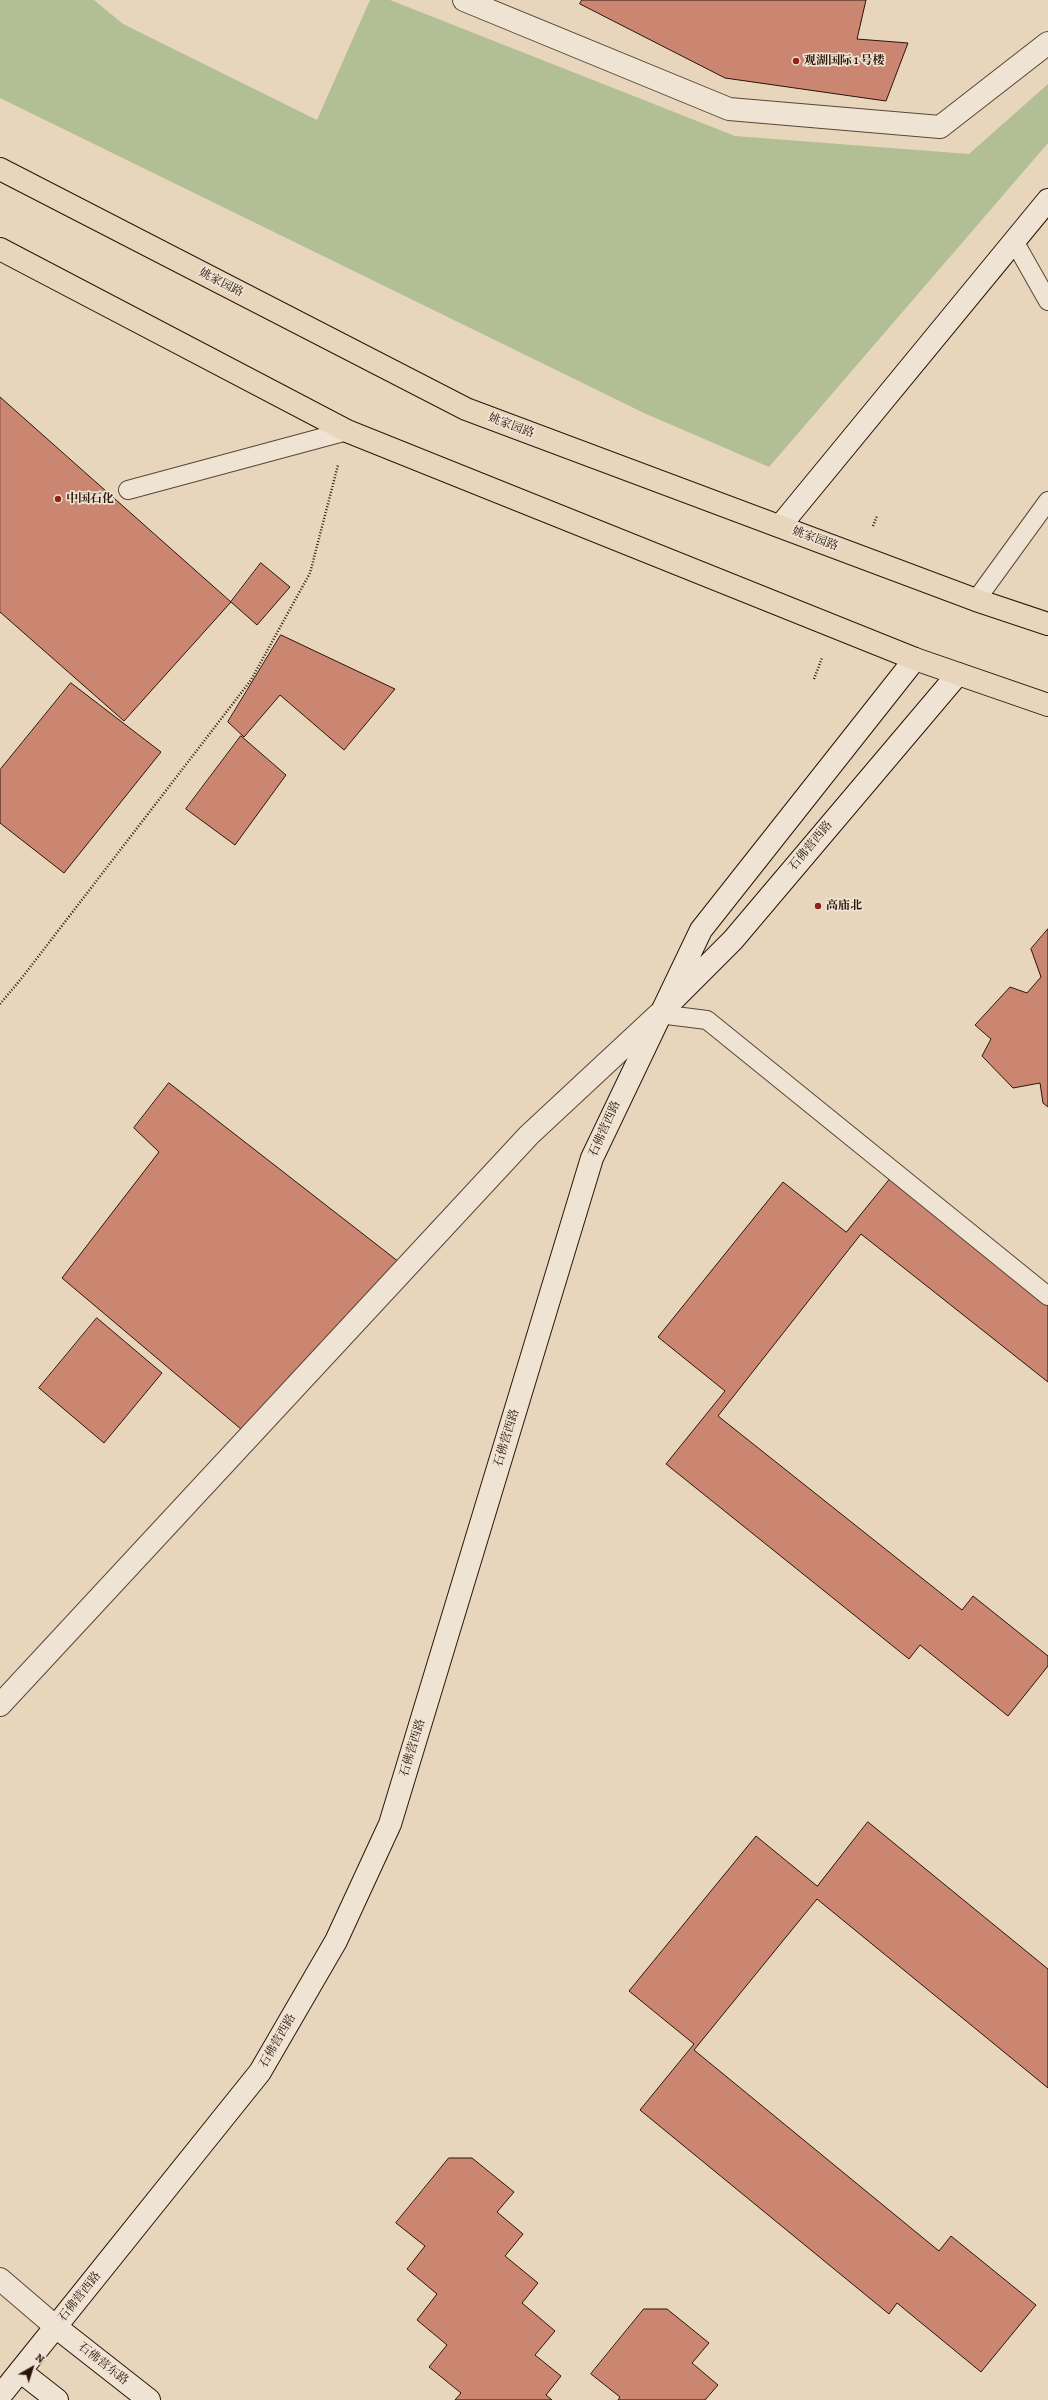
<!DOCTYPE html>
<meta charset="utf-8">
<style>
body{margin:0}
#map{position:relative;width:1048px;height:2400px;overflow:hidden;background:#e7d6bc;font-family:Alegreya,serif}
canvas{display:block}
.north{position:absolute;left:12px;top:2348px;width:40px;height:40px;-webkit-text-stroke:3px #efe4d3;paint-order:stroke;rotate:39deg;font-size:11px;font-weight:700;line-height:16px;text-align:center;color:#2c1509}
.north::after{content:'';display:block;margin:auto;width:14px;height:18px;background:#2c1509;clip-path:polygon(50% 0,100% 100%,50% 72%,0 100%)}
</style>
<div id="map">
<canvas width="1048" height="2400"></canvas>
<div class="north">N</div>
</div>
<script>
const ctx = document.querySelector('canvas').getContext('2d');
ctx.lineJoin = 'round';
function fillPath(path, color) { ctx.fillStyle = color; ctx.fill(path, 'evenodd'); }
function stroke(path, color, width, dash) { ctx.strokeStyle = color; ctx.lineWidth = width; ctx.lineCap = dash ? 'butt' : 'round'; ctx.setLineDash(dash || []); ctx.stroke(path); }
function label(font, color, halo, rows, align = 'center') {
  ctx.font = font + ' Alegreya,"Noto Serif SC",serif'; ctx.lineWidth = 3.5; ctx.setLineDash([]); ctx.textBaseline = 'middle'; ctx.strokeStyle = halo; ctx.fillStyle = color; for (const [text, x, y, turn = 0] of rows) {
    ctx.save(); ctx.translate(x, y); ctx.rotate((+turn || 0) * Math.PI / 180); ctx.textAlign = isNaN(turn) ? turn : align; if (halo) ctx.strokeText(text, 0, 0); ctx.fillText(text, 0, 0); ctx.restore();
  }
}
const green = new Path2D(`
 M 0,0 L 94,0 L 123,24 L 317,120 L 370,0 L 390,0 L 735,136 L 969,154 L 1048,84 L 1048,143 L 769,467 L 644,413 L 0,98 Z`);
const building = new Path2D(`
 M 582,0 L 866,0 L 857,39 L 908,43 L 886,101 L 725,78 L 580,4 Z
 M 0,397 L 231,602 L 124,721 L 0,612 Z
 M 261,563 L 290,587 L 257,625 L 231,602 Z
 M 281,635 L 395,689 L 344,750 L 280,695 L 244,737 L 228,722 Z
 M 71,683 L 161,752 L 64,873 L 0,823 L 0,770 Z
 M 241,736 L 286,775 L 235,845 L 186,809 Z
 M 1048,929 L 1048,1107 L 1043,1103 L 1040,1083 L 1013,1088 L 982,1056 L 991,1039 L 975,1025 L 1010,987 L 1027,993 L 1041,977 L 1031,949 Z
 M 169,1083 L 399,1262 L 241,1429 L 62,1278 L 159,1152 L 134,1128 Z
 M 890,1179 L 1048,1306 L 1048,1382 L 861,1234 L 718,1416 L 962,1610 L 973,1596 L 1048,1656 L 1048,1666 L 1008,1716 L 920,1645 L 909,1659 L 666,1464 L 725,1391 L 658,1337 L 783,1182 L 846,1232 Z
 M 97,1318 L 162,1373 L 104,1443 L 39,1388 Z
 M 868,1822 L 1048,1969 L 1048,2088 L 817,1899 L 694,2050 L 939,2251 L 951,2236 L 1036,2305 L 981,2372 L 897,2303 L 889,2314 L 640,2110 L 694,2044 L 629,1991 L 756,1836 L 817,1886 Z
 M 449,2158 L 472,2158 L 514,2192 L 497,2212 L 523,2234 L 505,2256 L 538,2283 L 522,2303 L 555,2331 L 535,2355 L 561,2376 L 546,2395 L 552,2400 L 455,2400 L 461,2393 L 429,2367 L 447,2345 L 417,2320 L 437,2294 L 407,2269 L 425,2246 L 396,2223 Z
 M 644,2309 L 667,2309 L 709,2343 L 692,2363 L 718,2385 L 705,2400 L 618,2400 L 620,2397 L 591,2374 Z`);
const path = new Path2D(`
 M 873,526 L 877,516
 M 814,679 L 822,658
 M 0,1004 L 21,979 L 251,680 L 310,573 L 338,465`);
const lane = new Path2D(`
 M 1014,241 L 1048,301
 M 128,490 L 347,431
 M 976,600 L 1048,501
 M 659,1014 L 707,1020 L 1048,1296`);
const street = new Path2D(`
 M 464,0 L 729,109 L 940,127 L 1048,43
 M 0,1705 L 529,1135 L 659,1014
 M 0,2279 L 56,2327`);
const secondary = new Path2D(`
 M 780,526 L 1048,200
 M 673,1000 L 733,940 L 958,674
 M 56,2327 L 149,2400
 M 20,2371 L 57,2400
 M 0,2396 L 260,2072 L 336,1941 L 390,1824 L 592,1158 L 701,930 L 915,659`);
const primary = new Path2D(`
 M 0,169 L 466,409 L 976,600 L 1048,624
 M 0,249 L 347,431 L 915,659 L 1048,705`);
const markers = [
 [796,61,4,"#8f2418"],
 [58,499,4,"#8f2418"],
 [818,906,4,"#8f2418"]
];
const poiNames = [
 ["观湖国际 1 号楼",804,61],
 ["中国石化",66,499],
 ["高庙北",826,906]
];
const streetNames = [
 ["姚家园路",221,283,27],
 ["姚家园路",511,426,21],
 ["姚家园路",815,539,20],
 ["石佛营西路",811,846,-50],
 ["石佛营西路",605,1129,-66],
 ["石佛营西路",507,1438,-73],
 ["石佛营西路",413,1748,-73],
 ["石佛营西路",278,2041,-60],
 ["石佛营西路",80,2297,-51],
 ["石佛营东路",103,2364,38]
];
fillPath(green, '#b2be93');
fillPath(building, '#cb8672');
stroke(building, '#2c1509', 1);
stroke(lane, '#5b4536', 20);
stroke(street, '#5b4536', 24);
stroke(secondary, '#2c1509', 24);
stroke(primary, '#2c1509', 24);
stroke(path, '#2c1509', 2.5, [1, 2]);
stroke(lane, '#efe4d3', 18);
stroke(street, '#efe4d3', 22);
stroke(secondary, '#efe4d3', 22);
stroke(primary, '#e7d6bc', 22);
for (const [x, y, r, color] of markers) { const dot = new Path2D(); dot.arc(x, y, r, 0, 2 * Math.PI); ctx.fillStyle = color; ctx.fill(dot); stroke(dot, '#efe4d3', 1.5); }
label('bold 12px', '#2c1509', '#efe4d3', poiNames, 'left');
label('12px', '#2c1509', '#efe4d3', streetNames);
</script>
